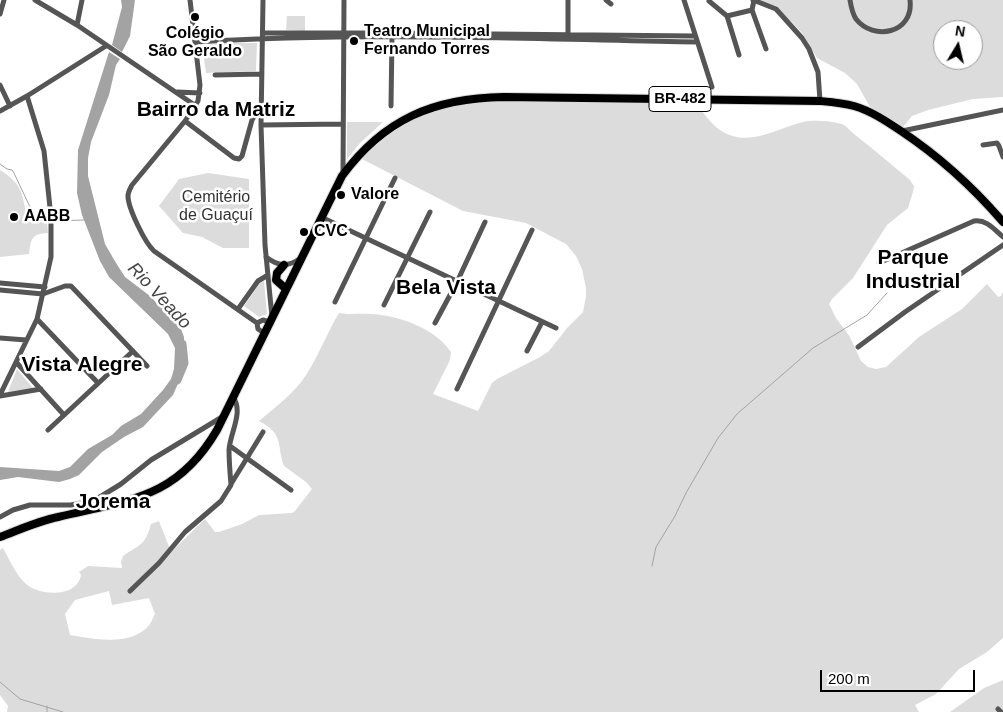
<!DOCTYPE html>
<meta charset="utf-8">
<style>
body{margin:0}
#map{position:relative;width:1003px;height:712px;overflow:hidden;background:#fff;font-family:Arial,sans-serif}
canvas{display:block}
.north{position:absolute;left:933px;top:20px;width:50px;height:50px;box-sizing:border-box;background:#fff;border:1px solid #999;border-radius:50%;rotate:9deg;font-size:14px;font-weight:700;line-height:20px;text-align:center;color:#000}
.north::after{content:'';display:block;margin:auto;width:18px;height:22px;background:#000;clip-path:polygon(50% 0,100% 100%,50% 72%,0 100%)}
.scale{position:absolute;left:820px;top:670px;width:155px;height:22px;box-sizing:border-box;border:2px solid #000;border-top:0;padding-left:6px;font-size:15px;line-height:18px;white-space:nowrap;color:#000;-webkit-text-stroke:4px #fff;paint-order:stroke}
</style>
<div id="map">
<canvas width="1003" height="712"></canvas>
<div class="north">N</div>
<div class="scale">200 m</div>
</div>
<script>
const ctx = document.querySelector('canvas').getContext('2d');
ctx.lineJoin = 'round';
function fillPath(path, color) { ctx.fillStyle = color; ctx.fill(path, 'evenodd'); }
function stroke(path, color, width, dash) { ctx.strokeStyle = color; ctx.lineWidth = width; ctx.lineCap = dash ? 'butt' : 'round'; ctx.setLineDash(dash || []); ctx.stroke(path); }
function label(font, color, halo, rows, align = 'center') {
  ctx.font = font + ' Arial,sans-serif'; ctx.lineWidth = 5; ctx.setLineDash([]); ctx.textBaseline = 'middle'; ctx.strokeStyle = halo; ctx.fillStyle = color; for (const [text, x, y, turn = 0] of rows) {
    ctx.save(); ctx.translate(x, y); ctx.rotate((+turn || 0) * Math.PI / 180); ctx.textAlign = isNaN(turn) ? turn : align; if (halo) ctx.strokeText(text, 0, 0); ctx.fillText(text, 0, 0); ctx.restore();
  }
}
const green = new Path2D(`
 M 751,0 L 1003,0 L 1003,97 L 973,99 L 928,110 L 912,116 L 903,127 L 870,107 L 857,84 L 845,73 L 817,58 L 802,33 L 792,22 L 774,10 ZM 943,30 L 973,30 L 973,60 L 943,60 Z
 M 287,16 L 305,16 L 305,31 L 286,30 Z
 M 224,43 L 257,43 L 256,71 L 206,73 L 202,45 Z
 M 488,99 L 695,101 C 702,111 710,123 720,130 C 750,150 778,126 808,121 C 819,120 831,121 842,124 C 847,126 850,131 854,134 C 873,149 891,164 910,180 L 914,186 L 913,192 L 908,208 L 887,225 L 853,278 L 832,299 L 829,304 L 836,318 L 850,337 L 861,361 L 868,367 L 876,369 L 886,367 L 919,337 L 962,309 L 987,284 L 998,297 L 1001,296 L 1003,292 L 1003,638 L 987,652 L 959,669 L 936,694 L 915,705 L 919,712 L 7,712 L 8,706 L 0,695 L 0,550 L 3,548 C 9,559 16,575 26,584 C 40,596 77,598 81,575 L 79,572 L 88,566 L 122,568 L 121,562 L 123,556 C 140,544 145,546 151,524 L 159,521 L 171,552 L 205,519 L 215,532 L 219,532 L 242,524 L 259,515 L 292,513 L 295,511 L 312,489 L 306,482 L 284,466 C 276,444 285,435 259,421 C 274,408 296,392 306,375 C 319,355 327,333 339,313 C 350,315 359,313 370,314 C 398,315 435,328 451,352 L 450,360 L 433,394 L 478,411 L 492,383 L 497,379 L 540,357 L 549,351 L 568,327 L 583,312 L 586,296 L 586,288 L 582,269 L 576,256 L 566,244 L 526,223 L 463,211 L 362,159 C 387,134 414,114 450,104 C 462,101 476,101 488,99 ZM 109,591 L 112,605 L 149,598 L 155,614 C 153,617 152,621 150,624 C 133,647 93,639 70,635 L 65,614 L 75,600 Z
 M 347,122 L 383,122 L 360,143 L 347,159 Z
 M 0,170 C 27,187 20,196 29,222 L 47,222 L 48,233 C 31,234 31,239 29,254 L 0,257 Z
 M 208,173 L 249,179 L 249,248 L 223,248 L 202,237 L 183,233 L 159,206 L 179,179 Z
 M 264,281 L 267,314 L 259,317 L 244,306 L 260,283 Z
 M 17,369 L 33,388 L 8,392 Z
 M 1003,680 L 1003,712 L 950,712 L 984,688 Z`);
const water = new Path2D(`
 M 121,0 L 135,0 L 130,36 L 122,52 L 112,45 L 122,7 Z
 M 109,52 L 120,59 L 116,65 L 109,95 L 91,142 L 88,158 L 88,176 L 105,244 L 116,263 L 125,277 L 150,296 L 181,329 L 184,337 L 184,353 L 180,379 L 173,395 L 143,427 L 124,437 L 102,452 L 79,475 L 70,479 L 59,482 L 18,477 L 0,480 L 0,467 L 59,471 L 70,467 L 88,449 L 112,435 L 121,426 L 141,414 L 163,390 L 171,379 L 174,369 L 175,348 L 168,334 L 109,277 L 100,261 L 82,215 L 77,193 L 78,150 Z`);
const stream = new Path2D(`
 M 0,164 L 7,169 L 12,170 L 14,173 L 30,207 L 28,219 L 49,221
 M 53,221 L 84,220
 M 652,566 L 656,547 L 675,516 L 686,493 L 718,438 L 737,414 L 813,348 L 867,315 L 887,293
 M 0,682 L 20,699 L 63,712
 M 47,706 L 47,712`);
const river = new Path2D(`
 M 177,380 L 184,363 L 182,344`);
const minor = new Path2D(`
 M 35,0 L 77,25 L 196,106
 M 190,0 L 200,85 L 198,101 L 185,121 L 132,185 C 130,189 128,192 128,196 C 128,208 145,243 154,251 L 257,323
 M 263,0 L 261,125 L 265,245 L 272,317
 M 606,0 L 611,4
 M 684,0 L 712,87
 M 753,0 L 776,9 L 802,38 L 809,49 L 818,72 L 820,101
 M 754,0 L 752,10 L 766,49
 M 850,0 C 851,6 852,13 856,19 C 873,41 914,34 910,0
 M 709,1 L 727,16 L 739,55
 M 0,14 L 4,0
 M 727,16 L 752,10
 M 77,25 L 82,0
 M 263,33 L 392,33 L 695,36
 M 568,37 L 568,0
 M 195,42 C 362,32 530,39 697,42
 M 215,75 L 262,74
 M 0,85 L 10,106
 M 177,92 L 200,93
 M 391,106 L 392,36
 M 0,111 L 27,96 L 106,46
 M 185,121 L 234,158 L 239,159 L 242,156 L 252,120 L 261,106
 M 261,125 L 343,124
 M 902,131 L 1003,110
 M 983,145 L 997,143 L 999,146 L 1003,157
 M 343,174 L 344,0
 M 321,217 L 556,328
 M 266,257 C 279,267 288,267 301,258
 M 879,263 L 974,221 C 986,219 994,229 1003,237
 M 0,283 L 45,287
 M 0,290 L 43,294 L 65,286 L 71,286 L 147,366
 M 335,302 L 395,178
 M 384,305 L 430,212
 M 238,309 L 258,281 L 268,275
 M 37,319 L 98,383
 M 435,323 L 457,282 L 485,222
 M 264,333 L 258,329 L 257,323 L 263,320 L 270,322
 M 0,338 L 26,340
 M 858,347 L 905,312 L 1003,245
 M 527,351 L 542,322
 M 16,362 L 64,415
 M 457,389 L 532,230
 M 0,395 L 37,319 L 51,257 L 51,217 L 44,151 L 27,96
 M 0,396 L 41,389
 M 48,430 L 133,351
 M 230,446 L 291,490
 M 231,484 L 263,432
 M 0,517 L 13,510 L 30,505 L 71,505 L 95,500 L 121,484 L 151,460 L 222,417
 M 130,591 L 159,563 L 185,532 L 221,501 L 231,485 C 230,473 229,461 229,450 C 230,433 244,412 233,397
 M 998,709 L 1001,712`);
const highway = new Path2D(`
 M 284,265 L 277,273 L 276,280 L 286,289
 M 0,537 C 19,530 38,521 58,517 C 128,500 177,499 217,430 L 342,176 C 384,119 434,98 504,97 L 820,101 C 831,102 843,103 854,106 C 871,111 886,121 901,131 C 940,157 972,186 1003,222`);
const markers = [
 [195,17,5,"#000"],
 [354,41,5,"#000"],
 [341,195,5,"#000"],
 [14,217,5,"#000"],
 [304,232,5,"#000"]
];
const shields = [
 [680,99,62]
];
const shieldNames = [
 ["BR-482",680,99]
];
const poiNames = [
 ["Teatro Municipal",364,32],
 ["Fernando Torres",364,50],
 ["Colégio",195,34,"center"],
 ["São Geraldo",195,52,"center"],
 ["Valore",351,195],
 ["AABB",24,217],
 ["CVC",314,232]
];
const parkNames = [
 ["Cemitério",216,198],
 ["de Guaçuí",216,216]
];
const waterNames = [
 ["Rio Veado",159,296,47]
];
const districtNames = [
 ["Bairro da Matriz",216,110],
 ["Parque",913,258],
 ["Industrial",913,282],
 ["Bela Vista",446,288],
 ["Vista Alegre",82,365],
 ["Jorema",113,502]
];
fillPath(green, '#dcdcdc');
fillPath(water, '#a3a3a3');
stroke(stream, '#a3a3a3', 1);
stroke(river, '#a3a3a3', 9);
stroke(highway, '#dbdbdb', 10);
stroke(minor, '#555', 5);
stroke(highway, '#000', 8);
for (const [x, y, r, color] of markers) { const dot = new Path2D(); dot.arc(x, y, r, 0, 2 * Math.PI); ctx.fillStyle = color; ctx.fill(dot); stroke(dot, '#fff', 2); }
for (const [x, y, w] of shields) { const box = new Path2D(); box.roundRect(x - w / 2, y - 12.5, w, 25, 4); ctx.fillStyle = '#fff'; ctx.fill(box); stroke(box, '#000', 1); }
label('bold 15px', '#000', null, shieldNames);
label('bold 16px', '#000', '#fff', poiNames, 'left');
label('16px', '#333', '#fff', parkNames);
label('italic 18px', '#444', '#fff', waterNames);
label('bold 21px', '#000', '#fff', districtNames);
</script>
